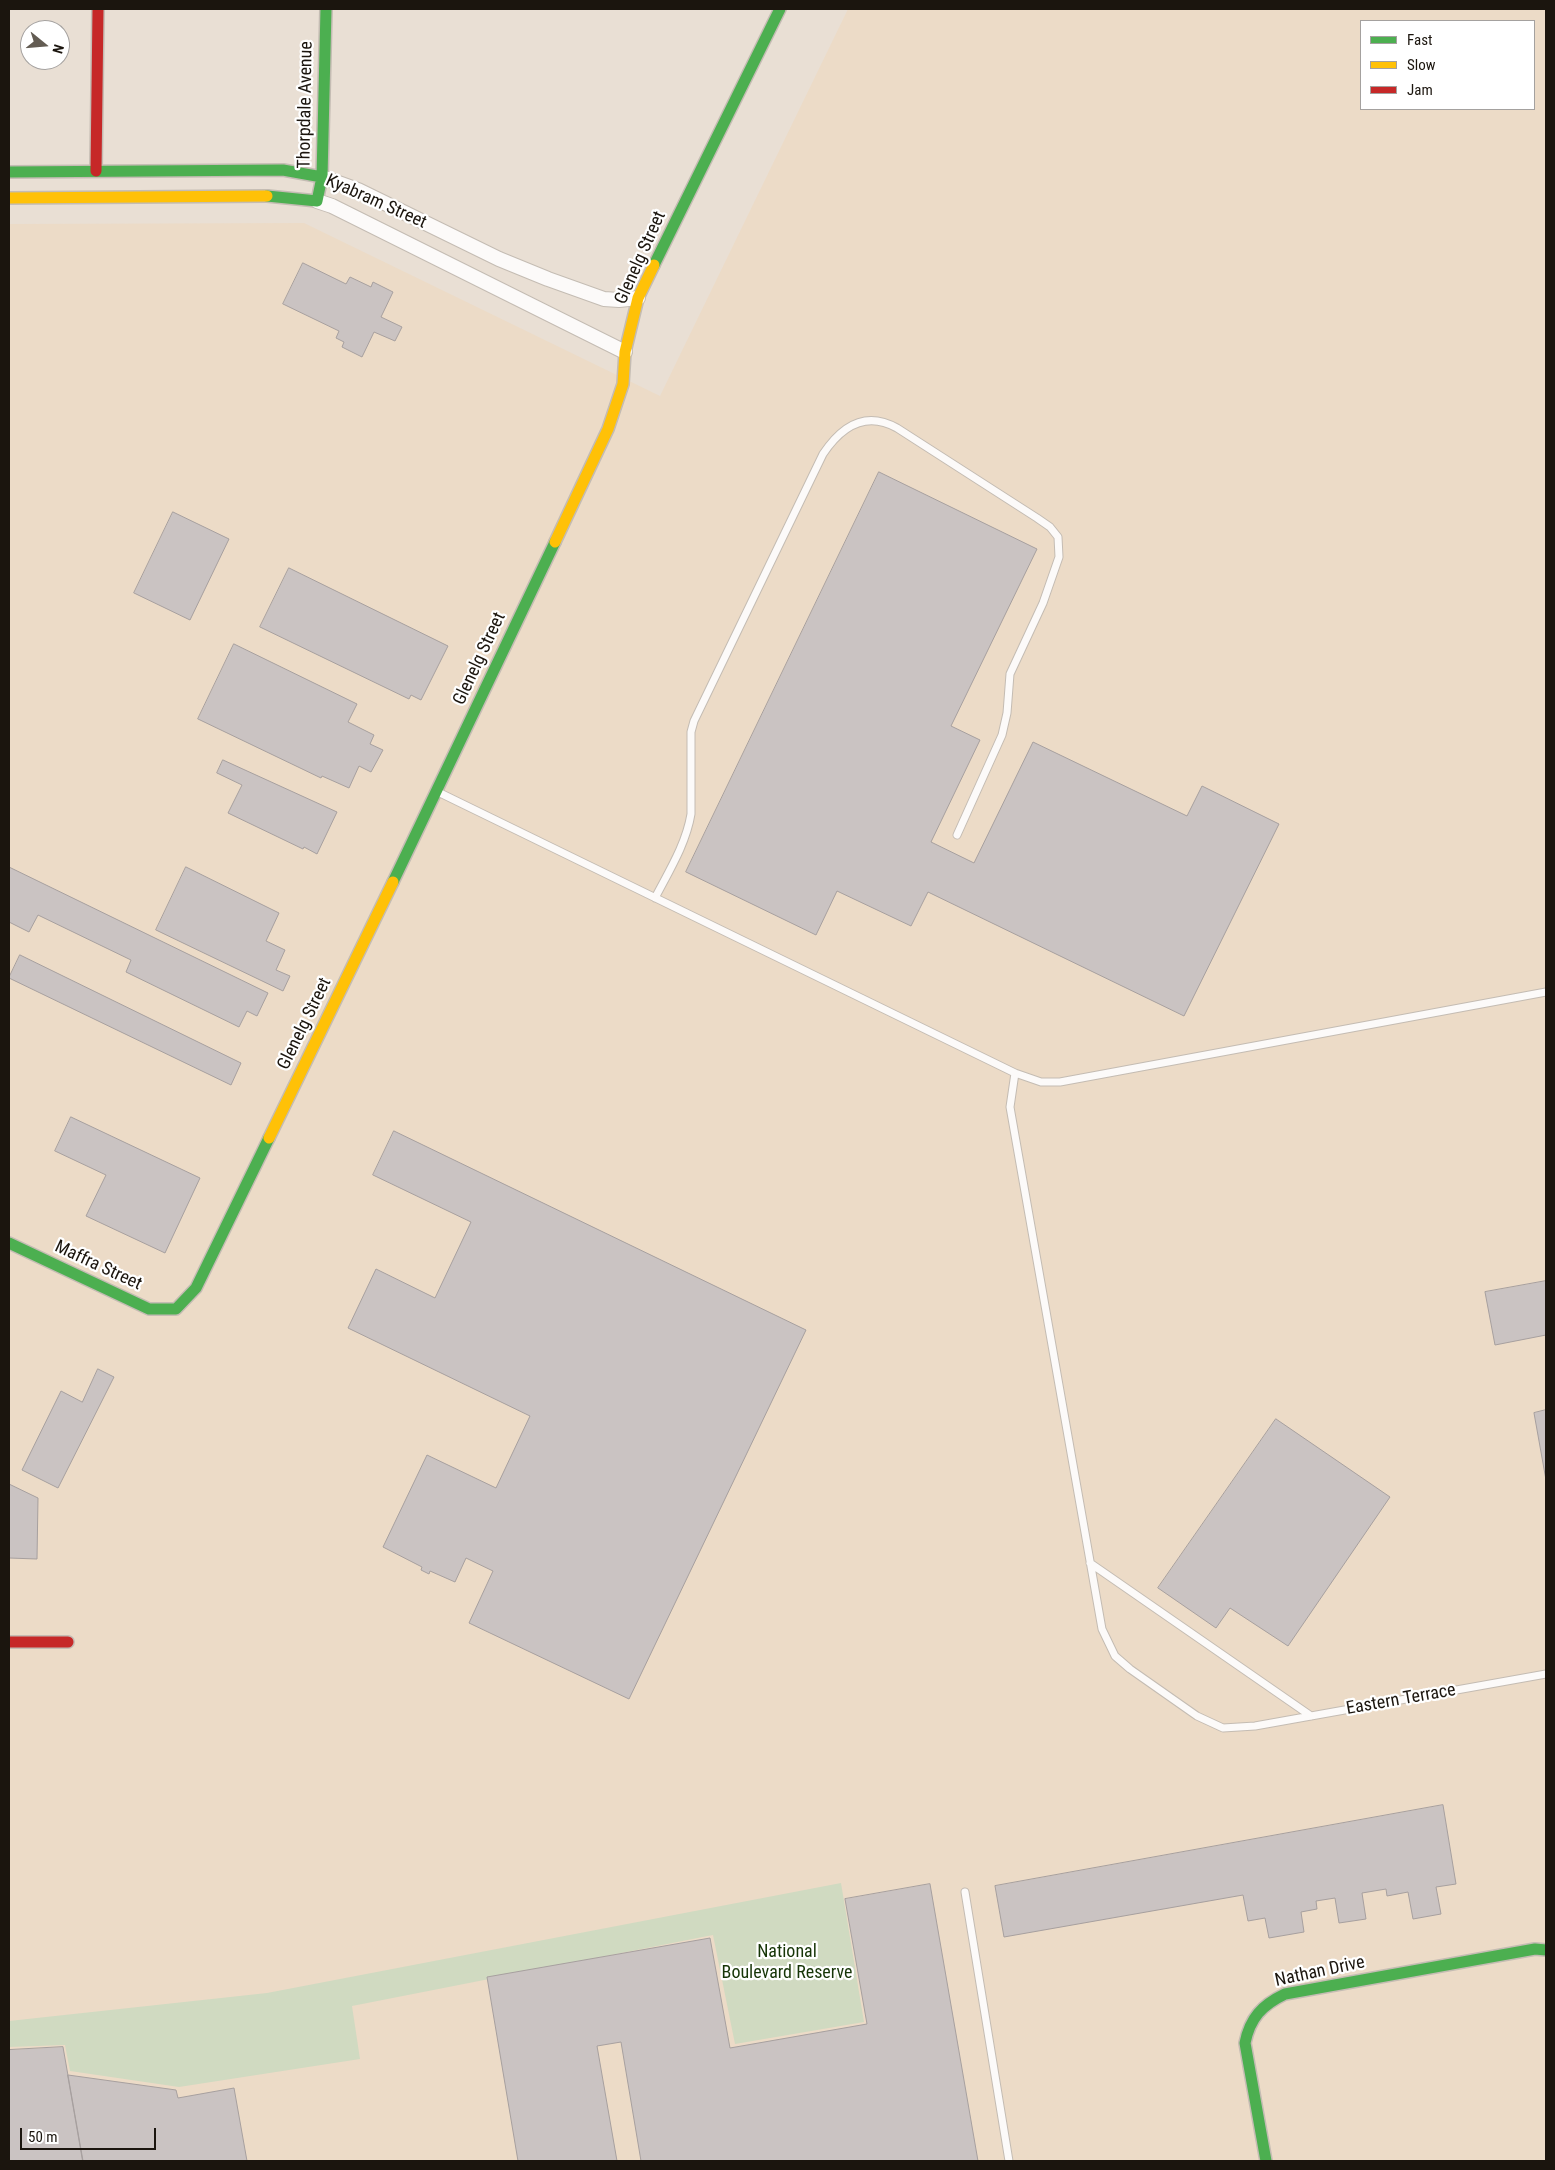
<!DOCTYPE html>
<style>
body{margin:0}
#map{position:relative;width:1555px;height:2170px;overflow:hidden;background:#e9dfd4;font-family:"Roboto Condensed",sans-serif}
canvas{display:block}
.frame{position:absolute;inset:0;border:10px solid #1b150e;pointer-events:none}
.legend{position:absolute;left:1360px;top:20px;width:175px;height:90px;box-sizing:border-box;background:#fff;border:1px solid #a4a19f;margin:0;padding:6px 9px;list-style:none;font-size:15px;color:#1b150e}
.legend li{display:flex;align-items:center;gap:10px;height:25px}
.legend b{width:25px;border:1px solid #a4a19f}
.north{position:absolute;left:20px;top:20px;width:50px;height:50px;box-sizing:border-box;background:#fff;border:1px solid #a4a19f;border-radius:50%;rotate:107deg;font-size:14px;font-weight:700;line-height:20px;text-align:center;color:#1b150e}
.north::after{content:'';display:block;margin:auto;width:18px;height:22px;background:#635c53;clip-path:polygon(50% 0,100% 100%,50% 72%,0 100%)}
.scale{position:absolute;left:20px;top:2128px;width:136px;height:22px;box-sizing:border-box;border:2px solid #1b150e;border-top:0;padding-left:6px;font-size:15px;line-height:18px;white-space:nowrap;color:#1b150e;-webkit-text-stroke:4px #fff;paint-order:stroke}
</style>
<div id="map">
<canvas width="1555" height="2170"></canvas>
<div class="frame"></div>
<ul class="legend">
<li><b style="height:6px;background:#4caf50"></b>Fast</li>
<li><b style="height:6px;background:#ffc107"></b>Slow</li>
<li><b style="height:6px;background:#c62828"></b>Jam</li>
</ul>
<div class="north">N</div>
<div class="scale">50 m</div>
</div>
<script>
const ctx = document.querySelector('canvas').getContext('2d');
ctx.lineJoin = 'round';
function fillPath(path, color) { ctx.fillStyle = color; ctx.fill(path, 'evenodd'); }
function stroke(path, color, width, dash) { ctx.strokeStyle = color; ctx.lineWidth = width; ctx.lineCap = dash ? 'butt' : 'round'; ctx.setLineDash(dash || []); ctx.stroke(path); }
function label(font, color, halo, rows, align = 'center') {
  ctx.font = font + ' "Roboto Condensed",sans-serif'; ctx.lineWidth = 4.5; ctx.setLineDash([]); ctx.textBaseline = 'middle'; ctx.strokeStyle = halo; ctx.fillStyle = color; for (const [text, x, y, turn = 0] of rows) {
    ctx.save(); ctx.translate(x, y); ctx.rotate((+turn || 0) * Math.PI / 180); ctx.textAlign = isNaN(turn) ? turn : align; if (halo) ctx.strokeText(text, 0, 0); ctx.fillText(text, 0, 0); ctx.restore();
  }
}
const built = new Path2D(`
 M 848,9 L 1546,9 L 1546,2161 L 9,2161 L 9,224 L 304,223 L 660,396 ZM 1361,21 L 1534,21 L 1534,109 L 1361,109 Z`);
const green = new Path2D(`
 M 841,1883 L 864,2022 L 735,2044 L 713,1935 L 352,2006 L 360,2059 L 179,2087 L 70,2071 L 65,2045 L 9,2047 L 9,2021 L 267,1993 Z`);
const building = new Path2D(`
 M 303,263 L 346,284 L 350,277 L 371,287 L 373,282 L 393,292 L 381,317 L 402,327 L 395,341 L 374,332 L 362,357 L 342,347 L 344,342 L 336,338 L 339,331 L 283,304 Z
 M 879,472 L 1037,549 L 951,726 L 980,740 L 931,842 L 974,863 L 1033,742 L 1187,816 L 1202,786 L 1279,824 L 1184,1016 L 928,892 L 911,926 L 837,891 L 816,935 L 686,872 Z
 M 173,512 L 229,539 L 190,620 L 134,593 Z
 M 289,568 L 448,646 L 421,700 L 411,695 L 409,699 L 260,627 Z
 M 234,644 L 357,704 L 348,722 L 374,735 L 370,744 L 383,750 L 371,772 L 359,766 L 349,788 L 322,776 L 321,778 L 198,719 Z
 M 223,760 L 337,812 L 317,854 L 304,847 L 303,849 L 228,813 L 242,785 L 217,773 Z
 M 9,867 L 268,993 L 257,1016 L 247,1011 L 239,1027 L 126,972 L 131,960 L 38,915 L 29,932 L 9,922 Z
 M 186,867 L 279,913 L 266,941 L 285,950 L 276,970 L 290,976 L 283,991 L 156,930 Z
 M 20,955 L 241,1063 L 231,1085 L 9,978 Z
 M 71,1117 L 200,1178 L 165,1253 L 86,1216 L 106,1175 L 55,1151 Z
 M 394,1131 L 806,1330 L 629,1699 L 469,1623 L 493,1571 L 466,1558 L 455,1582 L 430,1571 L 429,1574 L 421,1570 L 422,1567 L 383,1547 L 427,1455 L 496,1488 L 530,1416 L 348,1328 L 376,1269 L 435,1298 L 471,1222 L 373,1175 Z
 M 1546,1281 L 1546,1335 L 1495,1345 L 1485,1292 Z
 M 98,1369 L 114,1377 L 58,1488 L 22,1470 L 61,1391 L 82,1402 Z
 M 1546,1410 L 1546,1480 L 1534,1413 Z
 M 1276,1419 L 1390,1497 L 1288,1646 L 1230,1608 L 1216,1628 L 1158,1588 Z
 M 9,1484 L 38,1498 L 37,1559 L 9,1558 Z
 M 1443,1805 L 1456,1884 L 1436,1887 L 1441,1914 L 1413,1919 L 1408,1892 L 1387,1896 L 1386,1889 L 1362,1893 L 1366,1919 L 1339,1923 L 1335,1898 L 1316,1901 L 1317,1909 L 1301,1912 L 1304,1932 L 1269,1938 L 1265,1918 L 1248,1921 L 1243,1895 L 1004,1937 L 995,1886 Z
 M 930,1884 L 978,2161 L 641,2161 L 621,2042 L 597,2046 L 617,2161 L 518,2161 L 487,1977 L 710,1938 L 730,2048 L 867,2024 L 845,1899 Z
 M 63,2047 L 83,2161 L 9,2161 L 9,2050 Z
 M 68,2075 L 176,2090 L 178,2098 L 234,2088 L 247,2161 L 83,2161 Z`);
const lane = new Path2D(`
 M 438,792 L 1015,1073
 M 655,898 C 669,871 686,844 691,814 L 691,732 L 694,721 L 823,454 C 841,427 865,410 897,428 L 1037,518 L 1050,527 L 1058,537 L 1059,557 L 1043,603 L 1010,674 L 1007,713 L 1002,735 L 957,835
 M 1546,992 L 1060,1082 L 1041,1082 L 1015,1073 L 1010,1107 L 1102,1629 L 1115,1656 L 1130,1669 L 1197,1716 L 1223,1728 L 1255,1726 L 1546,1674
 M 1090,1563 L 1311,1716
 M 965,1892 L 1009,2161`);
const street = new Path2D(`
 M 322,177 L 358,190 L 499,259 L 548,279 L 604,299 L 619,300 L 638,298
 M 317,201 L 332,206 L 625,352`);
const fast = new Path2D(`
 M 9,172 L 283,170 L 322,177
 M 267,196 L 317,201 L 322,177 L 326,9
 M 654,265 L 780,9
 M 393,882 L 555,542
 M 9,1243 L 149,1309 L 176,1309 L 196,1288 L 269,1138
 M 1266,2161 L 1245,2043 C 1250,2018 1262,2005 1285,1994 L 1535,1949 L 1546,1950`);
const slow = new Path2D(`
 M 9,198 L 267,196
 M 555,542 L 608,429 L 623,384 L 625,352 L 638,298 L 654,265
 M 269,1138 L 393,882`);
const jam = new Path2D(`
 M 96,171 L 98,9
 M 9,1642 L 68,1642`);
const streetNames = [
 ["Thorpdale Avenue",306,105,-89],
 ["Kyabram Street",376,202,24],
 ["Glenelg Street",641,258,-66],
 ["Glenelg Street",480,659,-65],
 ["Glenelg Street",305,1024,-64],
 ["Maffra Street",98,1266,25],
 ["Eastern Terrace",1401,1700,-10],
 ["Nathan Drive",1320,1972,-12]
];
const parkNames = [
 ["National",787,1952],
 ["Boulevard Reserve",787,1973]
];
fillPath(built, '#ecdbc7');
fillPath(green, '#d0dac1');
fillPath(building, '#cac3c2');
stroke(building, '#a7a09f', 1);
stroke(lane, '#c4bcb3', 9);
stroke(street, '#c4bcb3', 16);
stroke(fast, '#c4bcb3', 14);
stroke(slow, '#c4bcb3', 14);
stroke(jam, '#c4bcb3', 14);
stroke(lane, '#fcfaf9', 7);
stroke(street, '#fcfaf9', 14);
stroke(fast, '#4caf50', 11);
stroke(slow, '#ffc107', 11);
stroke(jam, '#c62828', 11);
label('18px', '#1b150e', '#fff', streetNames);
label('18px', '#163507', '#fff', parkNames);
</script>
